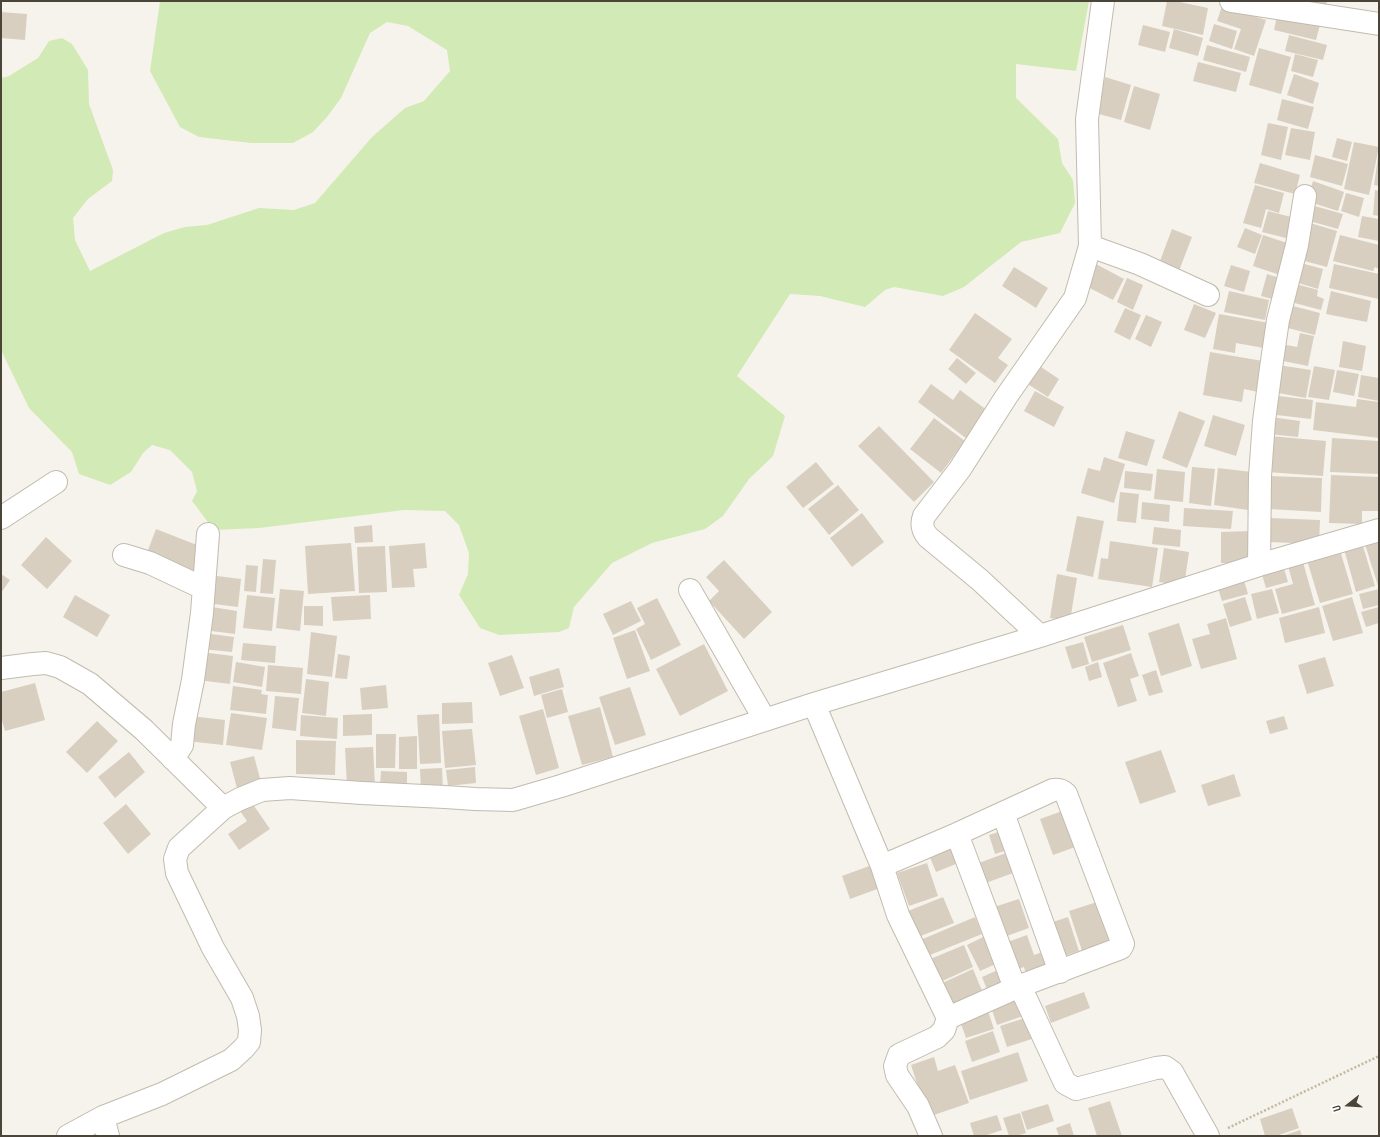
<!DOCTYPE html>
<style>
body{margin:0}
#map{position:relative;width:1380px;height:1137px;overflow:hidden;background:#f6f3ec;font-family:"PT Sans Narrow",sans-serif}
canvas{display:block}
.frame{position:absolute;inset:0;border:2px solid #4b4439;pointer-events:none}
.north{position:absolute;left:1328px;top:1085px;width:40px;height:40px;-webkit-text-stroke:3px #fff;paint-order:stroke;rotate:253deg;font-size:11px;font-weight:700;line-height:16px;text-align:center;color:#4b4439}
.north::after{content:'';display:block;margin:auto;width:14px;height:18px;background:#4b4439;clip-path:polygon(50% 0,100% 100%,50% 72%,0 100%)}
</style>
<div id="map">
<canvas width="1380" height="1137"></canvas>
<div class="frame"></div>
<div class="north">U</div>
</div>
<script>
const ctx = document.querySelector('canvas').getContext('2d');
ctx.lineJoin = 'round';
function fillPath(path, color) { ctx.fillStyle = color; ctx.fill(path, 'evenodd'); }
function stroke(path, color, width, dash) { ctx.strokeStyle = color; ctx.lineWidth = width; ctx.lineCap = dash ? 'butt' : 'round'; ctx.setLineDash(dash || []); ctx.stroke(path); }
const green = new Path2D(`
 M 160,1 L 1089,1 L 1076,71 L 1016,64 L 1016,98 L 1058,139 L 1062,163 L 1073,180 L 1075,203 L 1060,233 L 1021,242 L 964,287 L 943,296 L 894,287 L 885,290 L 865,307 L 820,296 L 790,294 L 737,376 L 785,416 L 773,456 L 749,479 L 723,516 L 705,529 L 652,543 L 612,563 L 574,607 L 569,628 L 559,632 L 499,635 L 480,628 L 459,595 L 468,574 L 469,553 L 459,525 L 445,511 L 404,510 L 259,528 L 214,530 L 192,501 L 197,491 L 192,472 L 170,450 L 152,445 L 143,453 L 131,472 L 110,485 L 79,474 L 72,452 L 29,408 L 1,350 L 1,78 L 9,76 L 38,58 L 49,41 L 62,38 L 72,44 L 88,70 L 89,104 L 113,170 L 112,181 L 88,199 L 73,218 L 75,240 L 90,271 L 164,233 L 185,227 L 207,225 L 259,208 L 294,210 L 315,203 L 372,137 L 405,108 L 424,101 L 450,71 L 447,50 L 408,26 L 387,22 L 370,33 L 341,98 L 327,117 L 313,132 L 293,143 L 251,143 L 199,137 L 180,127 L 150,71 Z`);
const building = new Path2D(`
 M 1167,1 L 1175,1 L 1208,8 L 1203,35 L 1162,26 Z
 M 1303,1 L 1327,1 L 1325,13 L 1302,8 Z
 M 1222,6 L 1266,20 L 1254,56 L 1234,49 L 1241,29 L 1217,21 Z
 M 1278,11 L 1321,21 L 1316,40 L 1274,30 Z
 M 1,12 L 27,14 L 25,40 L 1,38 Z
 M 1214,24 L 1237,31 L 1232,49 L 1209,41 Z
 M 1143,25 L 1170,32 L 1165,52 L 1138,45 Z
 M 1174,29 L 1203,38 L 1198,56 L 1169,48 Z
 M 1289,35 L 1327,45 L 1323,60 L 1285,51 Z
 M 1207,45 L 1250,57 L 1246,72 L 1203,60 Z
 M 1259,48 L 1291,57 L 1281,94 L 1249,85 Z
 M 1295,54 L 1318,60 L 1313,77 L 1291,71 Z
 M 1198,62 L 1241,73 L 1236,92 L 1193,81 Z
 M 1294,74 L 1319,83 L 1313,104 L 1287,95 Z
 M 1105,77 L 1131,85 L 1121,120 L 1095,113 Z
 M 1134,86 L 1160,94 L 1150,130 L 1124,122 Z
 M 1282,99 L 1314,107 L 1308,129 L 1277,120 Z
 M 1268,123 L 1288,127 L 1281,160 L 1261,155 Z
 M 1291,128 L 1315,132 L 1310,160 L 1285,155 Z
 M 1337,138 L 1352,142 L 1347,161 L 1332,157 Z
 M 1354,142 L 1379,147 L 1369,195 L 1344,189 Z
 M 1315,155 L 1348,164 L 1342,186 L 1310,177 Z
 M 1378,157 L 1379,157 L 1379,186 L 1374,185 Z
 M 1260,163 L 1300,175 L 1295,194 L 1254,183 Z
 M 1313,181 L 1344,192 L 1338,211 L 1307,201 Z
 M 1255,185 L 1284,193 L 1279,213 L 1266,209 L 1261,228 L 1243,223 Z
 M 1375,190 L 1379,191 L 1379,216 L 1373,215 Z
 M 1346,193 L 1364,198 L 1359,217 L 1341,211 Z
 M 1311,205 L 1343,214 L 1338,229 L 1306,220 Z
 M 1268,211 L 1295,218 L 1290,239 L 1262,232 Z
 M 1362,216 L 1379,219 L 1379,241 L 1358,237 Z
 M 1307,222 L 1337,231 L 1327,267 L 1297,259 Z
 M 1245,228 L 1262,235 L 1255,254 L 1237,247 Z
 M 1172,229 L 1192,237 L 1177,276 L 1157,269 Z
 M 1263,235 L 1296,246 L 1286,277 L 1253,266 Z
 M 1340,235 L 1379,245 L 1379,269 L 1375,267 L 1373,271 L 1333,261 Z
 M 1297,262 L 1323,269 L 1318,289 L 1292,281 Z
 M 1094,263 L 1124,279 L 1113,300 L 1082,284 Z
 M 1334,264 L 1379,274 L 1379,299 L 1329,288 Z
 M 1231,265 L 1250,271 L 1244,292 L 1224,286 Z
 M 1014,267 L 1048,288 L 1036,308 L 1002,286 Z
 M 1267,274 L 1286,280 L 1280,301 L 1261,296 Z
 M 1127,278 L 1143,285 L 1133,310 L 1117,302 Z
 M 1292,283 L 1318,290 L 1317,296 L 1324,299 L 1321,310 L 1287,301 Z
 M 1229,291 L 1269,300 L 1265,320 L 1224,312 Z
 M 1331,291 L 1371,301 L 1367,322 L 1326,314 Z
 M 1194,304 L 1216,313 L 1205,338 L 1184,330 Z
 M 1285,304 L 1320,313 L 1315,335 L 1280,326 Z
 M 1125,308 L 1141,315 L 1130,340 L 1114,332 Z
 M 975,313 L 1012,339 L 998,358 L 1008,365 L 995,383 L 949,350 Z
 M 1219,314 L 1269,323 L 1264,348 L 1236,343 L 1235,353 L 1213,349 Z
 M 1146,315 L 1162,322 L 1151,347 L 1135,339 Z
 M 1300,333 L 1314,336 L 1308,366 L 1278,360 L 1281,344 L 1297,347 Z
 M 1343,341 L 1366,346 L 1362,371 L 1339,367 Z
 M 1210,352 L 1263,361 L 1258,392 L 1244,389 L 1242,402 L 1203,395 Z
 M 957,358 L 976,373 L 966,384 L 948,369 Z
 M 1035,363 L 1059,379 L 1048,397 L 1023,381 Z
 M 1278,365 L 1311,370 L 1306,398 L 1273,392 Z
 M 1314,366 L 1335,370 L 1329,400 L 1308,397 Z
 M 1337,370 L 1359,374 L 1354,396 L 1333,392 Z
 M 1361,375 L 1379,378 L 1379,401 L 1358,397 Z
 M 931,384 L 953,400 L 960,390 L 988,411 L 967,439 L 918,402 Z
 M 1035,391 L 1064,407 L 1054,427 L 1024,411 Z
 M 1270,395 L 1313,400 L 1311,419 L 1268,414 Z
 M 1357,399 L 1379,402 L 1379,438 L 1313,430 L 1316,402 L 1356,407 Z
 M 1179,411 L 1205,421 L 1187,468 L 1162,458 Z
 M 1213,415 L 1245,425 L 1236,456 L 1204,446 Z
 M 1271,417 L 1300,421 L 1298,437 L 1269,434 Z
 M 934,418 L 965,441 L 941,473 L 910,449 Z
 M 879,426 L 934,482 L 914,502 L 858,446 Z
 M 1126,431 L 1155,440 L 1147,466 L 1118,458 Z
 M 1270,436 L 1326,441 L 1323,476 L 1267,472 Z
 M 1332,438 L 1379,441 L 1379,474 L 1330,472 Z
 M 1104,457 L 1125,464 L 1114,503 L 1081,493 L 1088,468 L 1100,471 Z
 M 816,462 L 834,484 L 803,508 L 786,487 Z
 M 1192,467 L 1215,469 L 1211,506 L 1189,503 Z
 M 1218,468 L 1252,472 L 1248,510 L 1214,505 Z
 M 1157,469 L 1185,472 L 1183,502 L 1154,499 Z
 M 1125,471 L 1153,474 L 1151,491 L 1124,488 Z
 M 1331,475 L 1379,477 L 1379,511 L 1362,511 L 1362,524 L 1329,523 Z
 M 1271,476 L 1322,478 L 1321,512 L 1269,509 Z
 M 838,485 L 859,510 L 829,535 L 808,509 Z
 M 1120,492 L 1139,494 L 1136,523 L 1117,521 Z
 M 1142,502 L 1170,505 L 1169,522 L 1141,519 Z
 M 1184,508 L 1233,511 L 1231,529 L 1183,526 Z
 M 862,513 L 884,542 L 852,567 L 830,538 Z
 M 1077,516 L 1104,521 L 1093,577 L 1066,571 Z
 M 1269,518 L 1320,520 L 1319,544 L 1268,542 Z
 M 372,525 L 373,542 L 355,543 L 354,527 Z
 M 1154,527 L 1181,530 L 1180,547 L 1152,544 Z
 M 156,529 L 202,547 L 191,577 L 145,558 Z
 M 1251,531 L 1251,563 L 1221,563 L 1221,532 Z
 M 46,537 L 72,561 L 47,589 L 21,565 Z
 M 1379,537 L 1379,605 L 1363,609 L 1359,594 L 1379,589 L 1364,541 Z
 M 1110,541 L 1158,548 L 1152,587 L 1098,579 L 1101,558 L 1108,559 Z
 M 351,543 L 355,591 L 308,594 L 305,546 Z
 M 425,543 L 427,568 L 413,569 L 415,587 L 392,588 L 389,546 Z
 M 1362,543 L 1375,586 L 1356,592 L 1344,549 Z
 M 385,546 L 387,592 L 359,593 L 357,547 Z
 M 1339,547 L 1353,594 L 1320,603 L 1306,557 Z
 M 1164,548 L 1189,552 L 1184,586 L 1159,582 Z
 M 263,559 L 276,560 L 273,594 L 260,593 Z
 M 724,560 L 772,612 L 744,639 L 709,601 L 719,591 L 706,577 Z
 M 1282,562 L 1288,582 L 1266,588 L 1260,568 Z
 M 1303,562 L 1315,605 L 1282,614 L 1275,589 L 1293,584 L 1288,566 Z
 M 246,565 L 258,566 L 256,592 L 244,591 Z
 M 1,574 L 10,580 L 1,593 Z
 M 1057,574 L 1077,578 L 1070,621 L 1050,618 Z
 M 209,575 L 241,579 L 238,607 L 206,603 Z
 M 1243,577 L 1248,594 L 1222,601 L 1217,585 Z
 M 280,589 L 304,591 L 300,631 L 276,628 Z
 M 1272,589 L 1279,613 L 1257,619 L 1251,594 Z
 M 75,595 L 110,615 L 97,637 L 63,617 Z
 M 247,595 L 275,598 L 272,631 L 243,628 Z
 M 370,595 L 371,619 L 333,621 L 331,597 Z
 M 1245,597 L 1252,620 L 1230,627 L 1223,604 Z
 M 1352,597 L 1363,633 L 1333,641 L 1322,606 Z
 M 657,598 L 681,645 L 651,660 L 636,629 L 645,624 L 637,608 Z
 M 631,601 L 641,621 L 613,635 L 603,614 Z
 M 206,606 L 237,611 L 235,634 L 203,630 Z
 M 304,606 L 323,606 L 323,626 L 304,625 Z
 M 1319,607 L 1325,633 L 1285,643 L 1279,618 Z
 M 1379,607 L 1379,623 L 1366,627 L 1361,612 Z
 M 1226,618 L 1237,659 L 1201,669 L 1192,639 L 1210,634 L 1207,624 Z
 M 1179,623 L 1192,666 L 1161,676 L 1148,633 Z
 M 1123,625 L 1131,650 L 1092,662 L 1084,637 Z
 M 635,630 L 650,671 L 627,679 L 613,638 Z
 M 311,632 L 337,636 L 332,677 L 307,674 Z
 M 204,633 L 234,637 L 232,652 L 202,649 Z
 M 1083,642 L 1089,664 L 1072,669 L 1065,647 Z
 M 243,643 L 276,646 L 275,663 L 241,660 Z
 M 704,644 L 728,691 L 680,716 L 656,669 Z
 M 201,652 L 233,656 L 230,684 L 198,680 Z
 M 1131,653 L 1139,676 L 1130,679 L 1137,701 L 1118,707 L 1103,663 Z
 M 338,654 L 350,656 L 347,679 L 335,678 Z
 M 512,655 L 524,688 L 500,696 L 488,663 Z
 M 1325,657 L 1334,686 L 1307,694 L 1298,665 Z
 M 236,662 L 265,667 L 262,687 L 233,682 Z
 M 1098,662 L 1102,677 L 1089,681 L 1085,667 Z
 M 268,665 L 303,668 L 301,694 L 266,691 Z
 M 559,668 L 564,687 L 534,696 L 529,677 Z
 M 1156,670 L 1163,692 L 1149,696 L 1142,675 Z
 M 306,679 L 329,682 L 326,716 L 302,713 Z
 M 35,683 L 45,720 L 5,731 L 1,717 L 1,692 Z
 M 386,685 L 388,708 L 362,710 L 360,688 Z
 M 233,686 L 262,690 L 261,694 L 268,695 L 266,714 L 230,710 Z
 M 630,687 L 646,735 L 615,745 L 599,697 Z
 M 562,689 L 568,712 L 547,718 L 541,695 Z
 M 275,696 L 299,698 L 296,731 L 272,728 Z
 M 472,702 L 473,723 L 442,724 L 442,703 Z
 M 600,707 L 613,757 L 582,765 L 568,716 Z
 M 543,709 L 559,768 L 536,775 L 519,716 Z
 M 231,713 L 267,718 L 262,750 L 226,745 Z
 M 372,714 L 372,735 L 343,736 L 343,715 Z
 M 439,714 L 441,763 L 420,764 L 417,715 Z
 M 301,715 L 338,718 L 337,739 L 300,736 Z
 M 190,716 L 225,720 L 223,745 L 187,741 Z
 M 1284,716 L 1288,729 L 1270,734 L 1266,721 Z
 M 97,721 L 118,741 L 87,773 L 66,752 Z
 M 472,729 L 476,765 L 445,768 L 442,731 Z
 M 376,734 L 396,734 L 395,768 L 376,768 Z
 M 417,736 L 417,769 L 399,769 L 399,737 Z
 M 296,740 L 336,741 L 335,775 L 296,774 Z
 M 373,747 L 375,785 L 347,786 L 345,748 Z
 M 1161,750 L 1176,792 L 1140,804 L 1125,762 Z
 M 129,752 L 145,772 L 115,798 L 98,777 Z
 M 254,756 L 262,786 L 238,792 L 230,762 Z
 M 475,767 L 476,783 L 448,786 L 446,770 Z
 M 442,768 L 443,790 L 421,790 L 420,769 Z
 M 381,771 L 407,772 L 407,787 L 380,786 Z
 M 1234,774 L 1241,796 L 1208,806 L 1201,785 Z
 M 250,800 L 270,829 L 239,850 L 228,834 L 247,821 L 238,808 Z
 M 126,804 L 151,834 L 128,854 L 103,823 Z
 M 1065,810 L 1078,846 L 1053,855 L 1040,819 Z
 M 1004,830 L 1011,849 L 995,854 L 989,835 Z
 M 953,845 L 961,862 L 936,872 L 929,855 Z
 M 1006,853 L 1013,873 L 983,884 L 976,864 Z
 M 927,863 L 938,896 L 909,906 L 897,873 Z
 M 872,865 L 880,888 L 850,899 L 842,876 Z
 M 943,897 L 954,923 L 918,937 L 908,911 Z
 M 1019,899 L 1029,928 L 1004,937 L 994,907 Z
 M 1100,901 L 1115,946 L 1084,957 L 1069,911 Z
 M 975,917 L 982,934 L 925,957 L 918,941 Z
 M 1068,917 L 1079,951 L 1058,958 L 1047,924 Z
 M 1027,935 L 1034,955 L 1045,951 L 1050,966 L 1026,974 L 1024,967 L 1012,971 L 1002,944 Z
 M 985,936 L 998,963 L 980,971 L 967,945 Z
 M 964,945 L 973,967 L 938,983 L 928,960 Z
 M 973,969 L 983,993 L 948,1008 L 938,985 Z
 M 1000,969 L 1006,984 L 988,992 L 982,977 Z
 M 1084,992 L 1090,1008 L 1051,1023 L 1045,1006 Z
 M 1018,994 L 1026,1015 L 997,1025 L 990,1004 Z
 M 987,1008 L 994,1029 L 966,1038 L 959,1018 Z
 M 1028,1017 L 1035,1038 L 1007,1047 L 1000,1026 Z
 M 993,1031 L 1000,1052 L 972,1062 L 965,1041 Z
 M 1018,1052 L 1028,1081 L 970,1100 L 961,1071 Z
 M 934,1057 L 938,1071 L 955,1065 L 969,1103 L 928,1117 L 911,1065 Z
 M 1110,1101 L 1122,1136 L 1097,1136 L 1088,1108 Z
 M 1048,1104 L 1054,1121 L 1027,1130 L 1021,1112 Z
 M 1292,1108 L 1299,1128 L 1276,1136 L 1265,1136 L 1260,1119 Z
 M 1020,1113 L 1026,1133 L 1016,1136 L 1009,1136 L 1003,1118 Z
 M 997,1115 L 1002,1130 L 984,1136 L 974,1136 L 970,1123 Z
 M 1070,1123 L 1074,1136 L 1059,1136 L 1056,1128 Z
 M 1300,1130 L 1302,1136 L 1282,1136 Z`);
const path = new Path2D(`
 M 1228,1128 L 1379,1056`);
const minor = new Path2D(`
 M 1231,1 L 1379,24
 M 1090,246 L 1140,264 L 1208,295
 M 1,518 L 56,482
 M 124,555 L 150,563 L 203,588
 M 1259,565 L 1260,476 L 1264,421 L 1271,368 L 1278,320 L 1297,245 L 1305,196
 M 690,590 L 765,720
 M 1040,636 L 980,580 L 928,537 C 922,530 921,524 924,516 L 960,469 L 1006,397 L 1075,298 L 1090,246 L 1087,119 L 1103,1
 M 1,668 L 33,664 L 46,663 L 60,667 L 90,684 L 144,730 L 223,808
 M 814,704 L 882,866 L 898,915 L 948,1018 L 944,1030 L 937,1037 L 899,1055 L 895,1066 L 897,1075 L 918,1106 L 931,1136
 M 173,759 L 182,745 L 184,724 L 193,680 L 202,613 L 208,534
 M 1003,813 L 1060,972
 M 957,834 L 1012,980 L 1020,986 L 1065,1083 L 1076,1089 L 1156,1068 L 1165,1067 L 1172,1072 L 1208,1136
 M 882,866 L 957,834 L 1053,790 C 1059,789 1062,790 1066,794 L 1121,939 L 1123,944 L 1121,948 L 1020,986 L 948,1018
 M 103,1117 L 108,1136
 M 68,1136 L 103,1117 L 162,1094 L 231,1060 L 243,1049 L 249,1042 L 250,1030 L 248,1016 L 242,998 L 213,948 L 177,873 L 175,859 L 179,848 L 223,808 L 240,799 L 262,790 L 290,788 L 362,793 L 445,797 L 475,799 L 513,800 L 561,786 L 814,704 L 1040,636 L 1259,565 L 1379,530`);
fillPath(green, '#d2eab5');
fillPath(building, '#d8cfc1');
stroke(minor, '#c2bbae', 24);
stroke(path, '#c4b79f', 2.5, [2, 2]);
stroke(minor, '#fff', 22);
</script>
